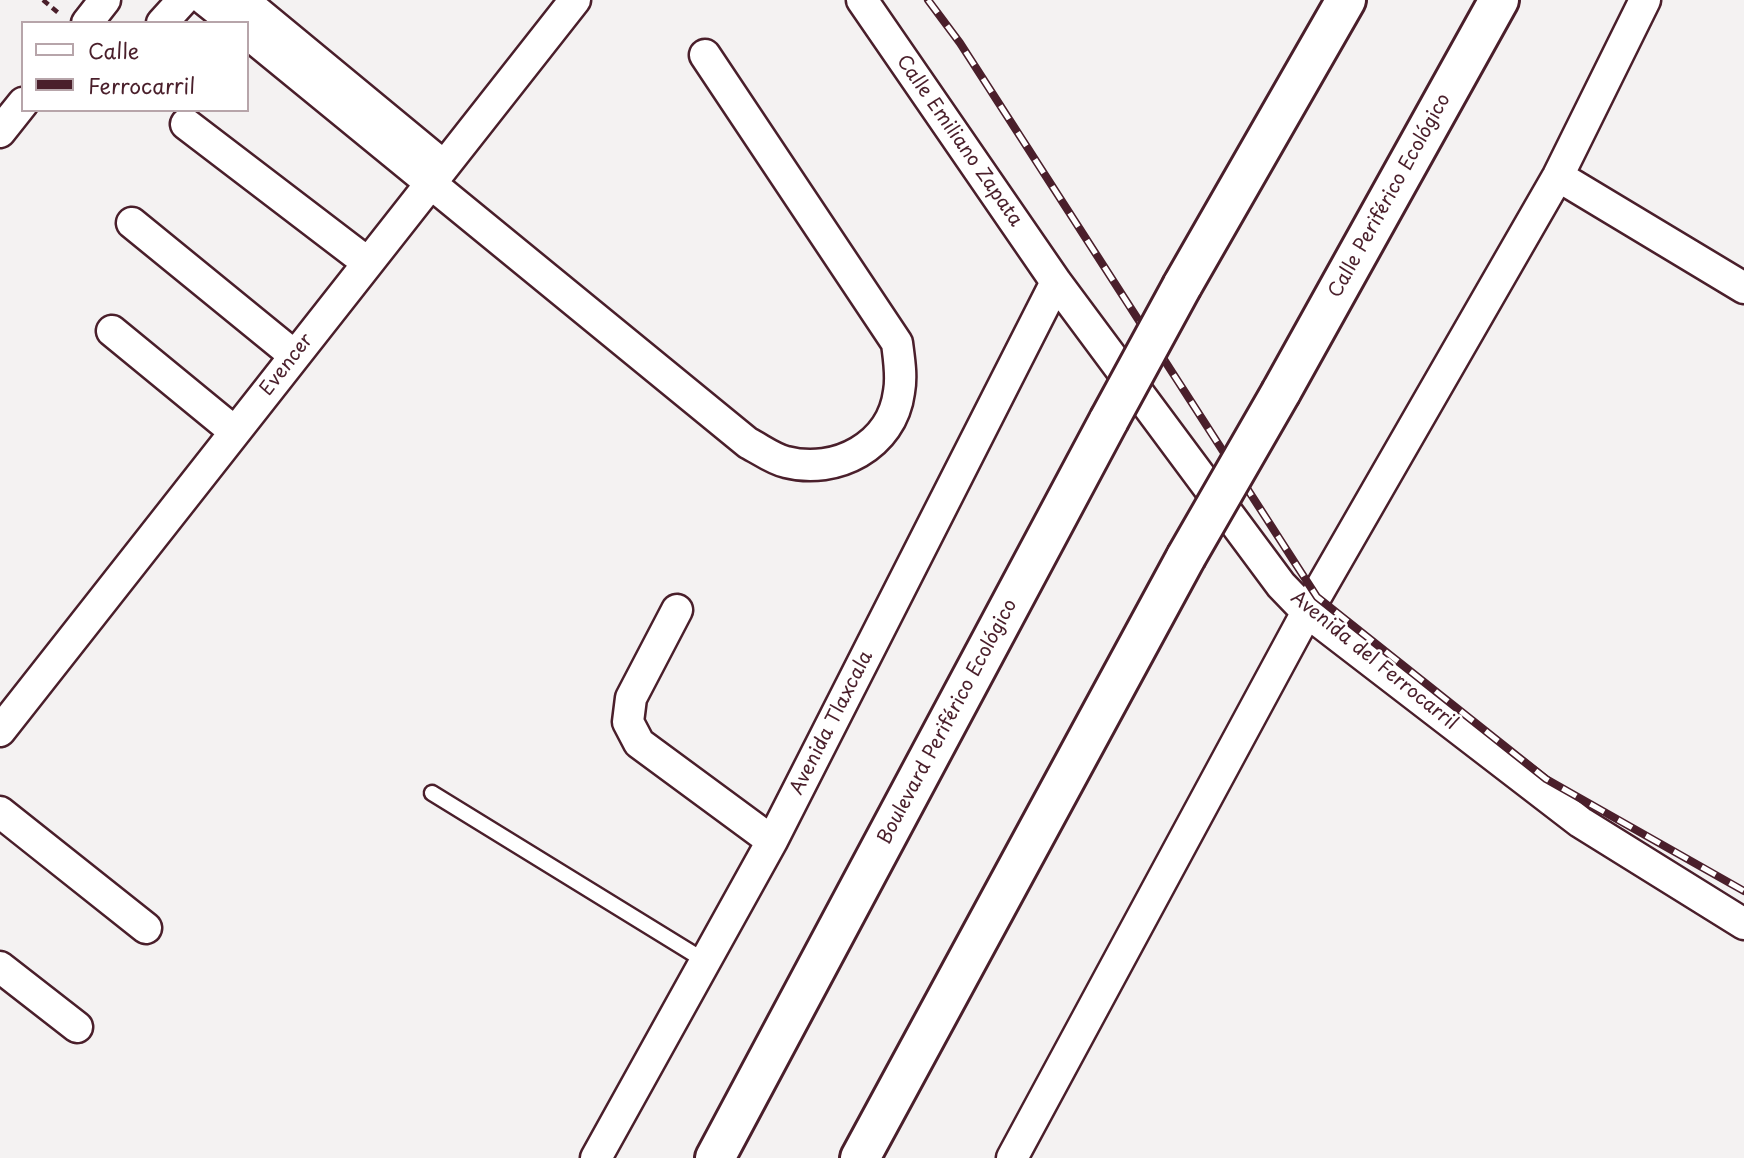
<!DOCTYPE html>
<meta charset="utf-8">
<style>
body{margin:0}
#map{position:relative;width:1744px;height:1158px;overflow:hidden;background:#f4f2f2;font-family:"Playpen Sans",sans-serif}
canvas{display:block}
.legend{position:absolute;left:21px;top:21px;width:228px;height:91px;box-sizing:border-box;background:#fff;border:2px solid #b7a5aa;margin:0;padding:9px 12px;list-style:none;font-size:21px;color:#4a1f2b}
.legend li{display:flex;align-items:center;gap:14px;height:35px}
.legend b{width:35px;border:2px solid #b7a5aa}
</style>
<div id="map">
<canvas width="1744" height="1158"></canvas>
<ul class="legend">
<li><b style="height:9px;background:#fff"></b>Calle</li>
<li><b style="height:9px;background:#4a1f2b"></b>Ferrocarril</li>
</ul>
</div>
<script>
const ctx = document.querySelector('canvas').getContext('2d');
ctx.lineJoin = 'round';
function stroke(path, color, width, dash) { ctx.strokeStyle = color; ctx.lineWidth = width; ctx.lineCap = dash ? 'butt' : 'round'; ctx.setLineDash(dash || []); ctx.stroke(path); }
function label(font, color, halo, rows, align = 'center') {
  ctx.font = font + ' "Playpen Sans",sans-serif'; ctx.lineWidth = 5; ctx.setLineDash([]); ctx.textBaseline = 'middle'; ctx.strokeStyle = halo; ctx.fillStyle = color; for (const [text, x, y, turn = 0] of rows) {
    ctx.save(); ctx.translate(x, y); ctx.rotate((+turn || 0) * Math.PI / 180); ctx.textAlign = isNaN(turn) ? turn : align; if (halo) ctx.strokeText(text, 0, 0); ctx.fillText(text, 0, 0); ctx.restore();
  }
}
const path = new Path2D(`
 M 43,0 L 61,15`);
const lane = new Path2D(`
 M 432,793 L 705,961`);
const street = new Path2D(`
 M 205,0 L 234,23
 M 243,0 L 444,166
 M 862,0 L 1056,282 L 1281,585 L 1307,612 L 1580,822 L 1744,924
 M 87,23 L 105,0
 M 162,23 L 183,0
 M 247,33 L 748,443 C 760,449 773,459 786,462 C 836,475 892,446 899,392 C 902,376 899,359 897,343 L 705,55
 M 186,124 L 368,263
 M 0,132 L 23,103
 M 1558,176 L 1744,288
 M 132,223 L 295,356
 M 112,331 L 235,432
 M 677,610 L 631,698 L 628,722 L 639,743 L 772,841
 M 0,731 L 575,0
 M 0,812 L 146,928
 M 0,967 L 77,1027
 M 596,1158 L 772,841 L 1056,282
 M 1012,1158 L 1307,612 L 1558,176 L 1645,0`);
const highway = new Path2D(`
 M 1182,286 L 1346,0
 M 1281,392 L 1499,0
 M 715,1158 L 1109,420
 M 860,1158 L 1186,557`);
const rail = new Path2D(`
 M 928,0 L 960,43 L 1317,597 L 1546,779 L 1744,891`);
const highwayBridge = new Path2D(`
 M 1109,420 L 1182,286
 M 1186,557 L 1281,392`);
const streetNames = [
 ["Calle Emiliano Zapata",959,141,55],
 ["Calle Periférico Ecológico",1390,196,-61],
 ["Evencer",287,365,-52],
 ["Avenida del Ferrocarril",1374,661,39],
 ["Boulevard Periférico Ecológico",948,722,-62],
 ["Avenida Tlaxcala",832,723,-63]
];
stroke(lane, '#4a1f2b', 19);
stroke(street, '#4a1f2b', 35);
stroke(highway, '#4a1f2b', 44);
stroke(path, '#4a1f2b', 4.5, [7, 5]);
stroke(lane, '#fff', 14);
stroke(street, '#fff', 30);
stroke(highway, '#fff', 38);
stroke(rail, '#4a1f2b', 8);
stroke(rail, '#fff', 5, [16]);
stroke(highwayBridge, '#4a1f2b', 44, []);
stroke(highwayBridge, '#fff', 38);
label('19px', '#4a1f2b', '#fff', streetNames);
</script>
